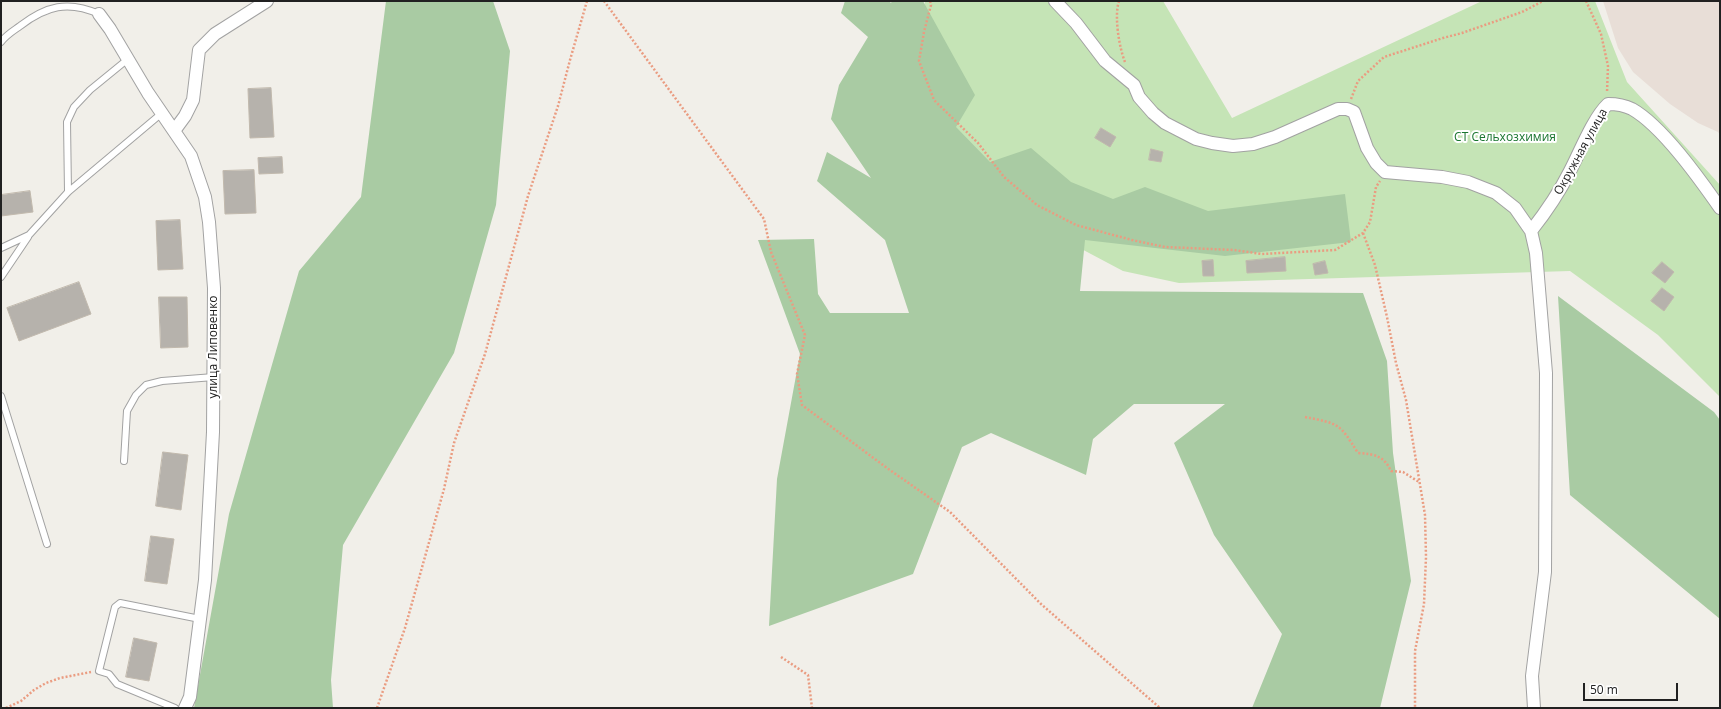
<!DOCTYPE html>
<meta charset="utf-8">
<style>
body{margin:0}
#map{position:relative;width:1721px;height:709px;overflow:hidden;background:#f1efe9;font-family:"Open Sans",sans-serif}
canvas{display:block}
.frame{position:absolute;inset:0;border:2px solid #212121;pointer-events:none}
.scale{position:absolute;left:1583px;top:683px;width:95px;height:18px;box-sizing:border-box;border:2px solid #212121;border-top:0;padding-left:5px;font-size:12px;line-height:14px;white-space:nowrap;color:#212121;-webkit-text-stroke:3px #fff;paint-order:stroke}
</style>
<div id="map">
<canvas width="1721" height="709"></canvas>
<div class="frame"></div>
<div class="scale">50 m</div>
</div>
<script>
const ctx = document.querySelector('canvas').getContext('2d');
ctx.lineJoin = 'round';
function fillPath(path, color) { ctx.fillStyle = color; ctx.fill(path, 'evenodd'); }
function stroke(path, color, width, dash) { ctx.strokeStyle = color; ctx.lineWidth = width; ctx.lineCap = dash ? 'butt' : 'round'; ctx.setLineDash(dash || []); ctx.stroke(path); }
function label(font, color, halo, rows, align = 'center') {
  ctx.font = font + ' "Open Sans",sans-serif'; ctx.lineWidth = 4; ctx.setLineDash([]); ctx.textBaseline = 'middle'; ctx.strokeStyle = halo; ctx.fillStyle = color; for (const [text, x, y, turn = 0] of rows) {
    ctx.save(); ctx.translate(x, y); ctx.rotate((+turn || 0) * Math.PI / 180); ctx.textAlign = isNaN(turn) ? turn : align; if (halo) ctx.strokeText(text, 0, 0); ctx.fillText(text, 0, 0); ctx.restore();
  }
}
const military = new Path2D(`
 M 1603,1 L 1720,1 L 1720,135 L 1718,132 L 1698,123 L 1670,104 L 1633,72 L 1618,48 Z`);
const grass = new Path2D(`
 M 925,1 L 1163,1 L 1232,118 L 1482,1 L 1595,1 L 1627,82 L 1720,185 L 1720,397 L 1658,335 L 1570,271 L 1179,283 L 1123,271 L 1040,227 L 949,169 L 922,28 Z`);
const forest = new Path2D(`
 M 386,1 L 493,1 L 510,51 L 496,205 L 454,353 L 343,545 L 331,680 L 333,708 L 194,708 L 229,514 L 299,271 L 361,197 Z
 M 845,1 L 889,1 L 891,3 L 892,1 L 923,1 L 975,95 L 956,127 L 990,162 L 1031,148 L 1071,182 L 1113,199 L 1145,187 L 1208,211 L 1345,194 L 1351,242 L 1225,256 L 1085,240 L 1080,291 L 1363,293 L 1387,361 L 1393,453 L 1411,581 L 1380,708 L 1252,708 L 1282,634 L 1214,535 L 1174,443 L 1225,404 L 1134,404 L 1093,439 L 1086,475 L 991,433 L 962,447 L 913,574 L 769,626 L 777,479 L 800,354 L 758,240 L 814,239 L 818,294 L 830,313 L 909,313 L 885,240 L 817,181 L 827,152 L 871,178 L 831,119 L 839,85 L 868,37 L 841,13 Z
 M 1558,296 L 1714,412 L 1720,420 L 1720,619 L 1570,495 Z`);
const building = new Path2D(`
 M 271,88 L 274,137 L 250,138 L 248,89 Z
 M 1101,128 L 1116,137 L 1110,147 L 1095,138 Z
 M 1151,149 L 1163,152 L 1161,162 L 1149,160 Z
 M 282,157 L 283,173 L 259,174 L 258,158 Z
 M 254,170 L 256,213 L 225,214 L 223,171 Z
 M 30,191 L 33,212 L 1,216 L 1,195 Z
 M 180,220 L 183,269 L 158,270 L 156,221 Z
 M 1285,257 L 1286,271 L 1247,273 L 1246,261 Z
 M 1213,260 L 1214,276 L 1203,276 L 1202,261 Z
 M 1325,261 L 1328,273 L 1315,275 L 1313,264 Z
 M 1662,262 L 1674,272 L 1665,283 L 1652,273 Z
 M 79,282 L 91,314 L 19,341 L 7,308 Z
 M 1662,288 L 1674,297 L 1664,311 L 1651,301 Z
 M 159,297 L 187,297 L 188,347 L 161,348 Z
 M 163,452 L 188,455 L 181,510 L 156,506 Z
 M 151,536 L 174,539 L 167,584 L 145,581 Z
 M 134,638 L 157,643 L 149,681 L 126,677 Z`);
const path = new Path2D(`
 M 604,1 L 764,219 L 771,252 L 805,335 L 797,374 L 802,405 L 887,468 L 950,512 L 1041,604 L 1160,708
 M 930,1 L 931,5 L 924,32 L 919,61 L 934,100 L 978,143 L 1004,177 L 1037,205 L 1076,225 L 1132,240 L 1165,247 L 1234,250 L 1262,254 L 1335,250 L 1363,233 L 1370,222 L 1376,187 L 1380,181
 M 1119,1 C 1114,16 1119,47 1125,62
 M 1586,1 L 1601,34 L 1608,66 L 1607,92
 M 1351,99 L 1358,81 L 1384,57 L 1443,38 L 1462,33 L 1522,12 L 1543,1
 M 1363,233 L 1375,265 L 1387,317 L 1396,363 L 1406,400 L 1425,515 L 1426,557 L 1424,604 L 1415,651 L 1415,708
 M 1305,417 C 1340,424 1339,423 1358,453 C 1375,454 1384,456 1391,471 L 1403,472 L 1419,482
 M 781,657 L 808,675 L 812,708
 M 6,708 L 21,701 L 34,690 L 46,683 L 60,678 L 91,672
 M 377,708 L 405,628 L 444,489 L 454,443 L 485,354 L 528,196 L 558,106 L 570,60 L 587,1`);
const lane = new Path2D(`
 M 1,42 C 6,35 13,31 20,26 C 46,6 68,0 99,14
 M 68,192 L 67,122 L 74,107 L 90,90 L 128,59
 M 1,248 L 29,235 L 68,192 L 162,113
 M 1,277 L 28,237
 M 1,396 L 47,544
 M 124,461 L 127,411 L 136,395 L 146,385 L 162,381 L 214,377
 M 175,708 L 117,684 L 109,674 L 99,671 L 115,607 L 120,603 L 200,619`);
const street = new Path2D(`
 M 1055,1 L 1076,23 L 1105,61 L 1134,85 L 1139,97 L 1153,113 L 1165,123 L 1196,139 L 1212,143 L 1233,146 L 1253,144 L 1275,137 L 1338,109 L 1347,109 L 1354,112 L 1367,148 L 1376,163 L 1385,172 L 1442,177 L 1468,182 L 1496,193 L 1515,208 L 1531,231 L 1536,253 L 1546,373 L 1545,572 L 1532,676 L 1534,708
 M 99,14 L 110,29 L 148,93 L 191,156 L 205,197 L 209,222 L 214,288 L 213,432 L 205,580 L 190,697 L 185,708
 M 174,131 L 185,116 L 193,100 L 199,50 L 215,34 L 267,1
 M 1531,231 C 1546,212 1559,193 1570,171 C 1580,152 1593,118 1608,104 C 1616,104 1624,105 1632,109 C 1662,126 1699,178 1720,208`);
const parkNames = [
 ["СТ Сельхозхимия",1505,138]
];
const streetNames = [
 ["Окружная улица",1581,152,-61],
 ["улица Липовенко",214,347,-90]
];
fillPath(military, '#e8ded7');
fillPath(grass, '#c5e4b6');
fillPath(forest, '#a9cba3');
fillPath(building, '#b6b2ac');
stroke(building, '#c1b9ad', 1);
stroke(lane, '#a2a2a2', 8);
stroke(street, '#a2a2a2', 14);
stroke(path, '#ea9c81', 2.5, [2, 2]);
stroke(lane, '#fff', 6);
stroke(street, '#fff', 12);
label('12px', '#1a7530', '#fff', parkNames);
label('12px', '#212121', '#fff', streetNames);
</script>
